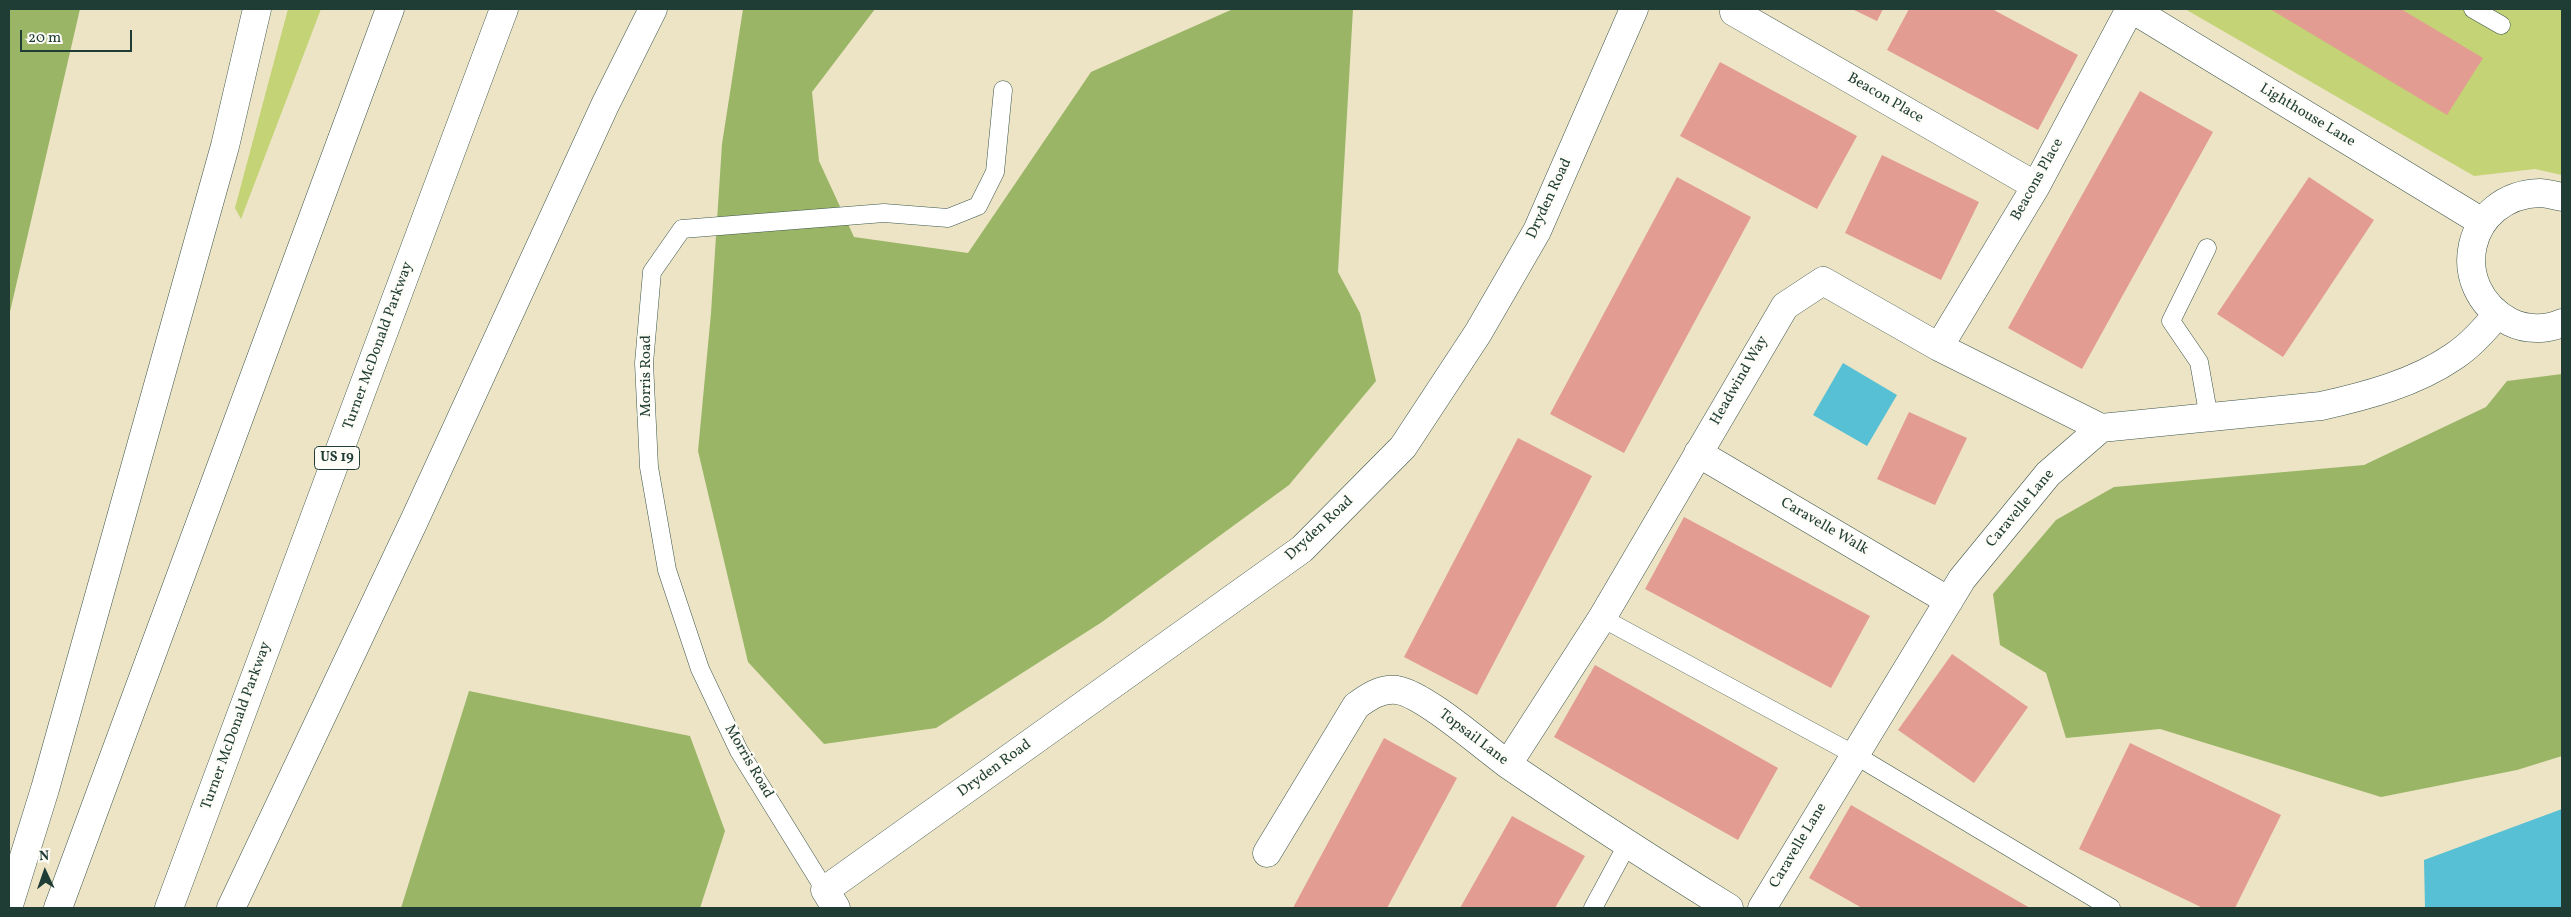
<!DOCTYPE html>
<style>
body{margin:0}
#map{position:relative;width:2571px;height:917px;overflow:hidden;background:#ece4c5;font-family:Vollkorn,serif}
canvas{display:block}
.frame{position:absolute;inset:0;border:10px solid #1f3d34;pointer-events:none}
.north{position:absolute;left:20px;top:847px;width:50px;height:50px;-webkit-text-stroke:4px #fdfcf7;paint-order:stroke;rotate:357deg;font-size:14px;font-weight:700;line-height:20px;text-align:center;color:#1f3d34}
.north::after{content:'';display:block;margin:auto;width:18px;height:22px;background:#1f3d34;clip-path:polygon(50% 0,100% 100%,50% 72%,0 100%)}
.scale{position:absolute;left:20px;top:30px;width:112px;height:22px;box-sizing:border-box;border:2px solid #1f3d34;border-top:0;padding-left:6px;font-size:15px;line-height:18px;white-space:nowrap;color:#1f3d34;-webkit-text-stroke:4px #fdfcf7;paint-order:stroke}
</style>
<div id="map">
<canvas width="2571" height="917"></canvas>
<div class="frame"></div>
<div class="north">N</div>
<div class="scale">20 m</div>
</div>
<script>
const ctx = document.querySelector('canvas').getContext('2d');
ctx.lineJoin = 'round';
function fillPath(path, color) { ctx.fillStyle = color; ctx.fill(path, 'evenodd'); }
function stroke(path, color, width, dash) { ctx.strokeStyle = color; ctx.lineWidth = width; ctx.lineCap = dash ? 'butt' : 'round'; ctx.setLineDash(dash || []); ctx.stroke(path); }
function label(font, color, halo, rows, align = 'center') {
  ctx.font = font + ' Vollkorn,serif'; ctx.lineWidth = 4.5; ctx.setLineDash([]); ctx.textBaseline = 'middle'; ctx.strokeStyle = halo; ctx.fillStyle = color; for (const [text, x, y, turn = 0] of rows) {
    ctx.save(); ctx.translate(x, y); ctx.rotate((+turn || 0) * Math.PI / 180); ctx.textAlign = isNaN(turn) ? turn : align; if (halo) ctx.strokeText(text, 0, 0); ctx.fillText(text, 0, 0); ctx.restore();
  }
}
const green = new Path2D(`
 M 288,9 L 321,9 L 241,219 L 235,208 Z
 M 2185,9 L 2562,9 L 2562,175 L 2535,169 L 2474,176 Z`);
const forest = new Path2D(`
 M 9,9 L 80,9 L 9,316 Z
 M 743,9 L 875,9 L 812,92 L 819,161 L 854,237 L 968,253 L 1091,72 L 1233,9 L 1353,9 L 1338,272 L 1360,313 L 1376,381 L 1289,485 L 1102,622 L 936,728 L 824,744 L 748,662 L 698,451 L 711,313 L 722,144 Z
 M 2562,374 L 2562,756 L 2517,770 L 2381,797 L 2160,729 L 2066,738 L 2046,673 L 2000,645 L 1993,594 L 2056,520 L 2114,487 L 2364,465 L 2486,407 L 2507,381 Z
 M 469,691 L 690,736 L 725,831 L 700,908 L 401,908 Z`);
const water = new Path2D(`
 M 1843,363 L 1897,395 L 1867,446 L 1813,415 Z
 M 2562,809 L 2562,908 L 2425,908 L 2424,860 Z`);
const building = new Path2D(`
 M 1852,9 L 1883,9 L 1877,21 Z
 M 1909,9 L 1992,9 L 2078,55 L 2038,130 L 1887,50 Z
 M 2270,9 L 2401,9 L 2483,58 L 2447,115 Z
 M 1720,62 L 1857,136 L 1817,209 L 1680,136 Z
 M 2140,91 L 2213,132 L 2082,369 L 2008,328 Z
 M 1882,155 L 1979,202 L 1941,280 L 1845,233 Z
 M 1677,177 L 1751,217 L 1624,453 L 1550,414 Z
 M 2309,177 L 2374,220 L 2283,357 L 2217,314 Z
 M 1909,412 L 1967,438 L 1935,505 L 1877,479 Z
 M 1518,438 L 1592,476 L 1477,695 L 1404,657 Z
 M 1684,517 L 1870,616 L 1831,688 L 1645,589 Z
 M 1952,654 L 2028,707 L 1974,783 L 1898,730 Z
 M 1595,665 L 1778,768 L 1738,840 L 1554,737 Z
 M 1384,738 L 1457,778 L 1387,908 L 1293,908 Z
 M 2130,743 L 2281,815 L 2235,908 L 2203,908 L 2079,849 Z
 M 1851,805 L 2030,908 L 1862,908 L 1809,878 Z
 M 1512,816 L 1585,856 L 1555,908 L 1460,908 Z`);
const service = new Path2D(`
 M 2473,9 L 2501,25
 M 2207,248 L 2171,321 L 2199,362 L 2209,418
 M 1602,618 L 1855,755 L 2111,908
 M 825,890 L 739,751 L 700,669 L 667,570 L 649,467 L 644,363 L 652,272 L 682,229 L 884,213 L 948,218 L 978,206 L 995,172 L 1003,90
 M 1593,908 L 1627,845`);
const minor = new Path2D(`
 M 2132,9 L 2482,222
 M 1734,12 L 2036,186
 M 2562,197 C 2555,196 2547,193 2540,193 C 2466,195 2445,287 2510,322 C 2526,330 2546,330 2562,323
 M 1939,347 L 2036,186 L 2130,9
 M 1698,453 L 1949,601
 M 1508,764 L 1602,618 L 1785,306 L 1823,281 L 1939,347 L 2101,428
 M 1267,853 L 1356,706 C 1368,697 1381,688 1397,690 C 1424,694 1485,748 1510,766 C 1582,815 1655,862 1729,908
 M 836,908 L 825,890 L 1302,549 L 1403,447 L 1478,333 L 1537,231 L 1634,9
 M 1762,908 L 1962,579 L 2048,474 L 2101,428 L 2321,406 C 2366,396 2415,383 2453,357 C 2470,346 2484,330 2497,315`);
const motorway = new Path2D(`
 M 9,905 L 45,789 L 225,146 L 257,9
 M 58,908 L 390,9
 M 169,908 L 504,9
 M 231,908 L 415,519 L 605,105 L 653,9`);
const shields = [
 [337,458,45]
];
const shieldNames = [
 ["US 19",337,458]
];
const streetNames = [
 ["Beacon Place",1885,99,30],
 ["Lighthouse Lane",2307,116,31],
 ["Beacons Place",2038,180,-61],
 ["Dryden Road",1550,199,-65],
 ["Turner McDonald Parkway",379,346,-70],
 ["Morris Road",647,376,-90],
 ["Headwind Way",1740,381,-60],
 ["Caravelle Lane",2021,509,-50],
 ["Caravelle Walk",1824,527,30],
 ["Dryden Road",1320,529,-43],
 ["Turner McDonald Parkway",237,726,-70],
 ["Topsail Lane",1473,738,37],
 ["Morris Road",748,762,60],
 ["Dryden Road",995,769,-36],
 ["Caravelle Lane",1799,846,-59]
];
fillPath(green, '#c3d375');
fillPath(forest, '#9ab566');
fillPath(water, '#57c0d4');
fillPath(building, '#e39c91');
stroke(service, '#3e564a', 19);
stroke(minor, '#3e564a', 29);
stroke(motorway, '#3e564a', 29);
stroke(service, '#fff', 18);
stroke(minor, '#fff', 28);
stroke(motorway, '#fff', 28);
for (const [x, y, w] of shields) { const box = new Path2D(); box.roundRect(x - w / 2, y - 11.5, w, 23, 4); ctx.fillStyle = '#fdfcf7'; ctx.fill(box); stroke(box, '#1f3d34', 1); }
label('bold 14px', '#1f3d34', null, shieldNames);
label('15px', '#1f3d34', '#fdfcf7', streetNames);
</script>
